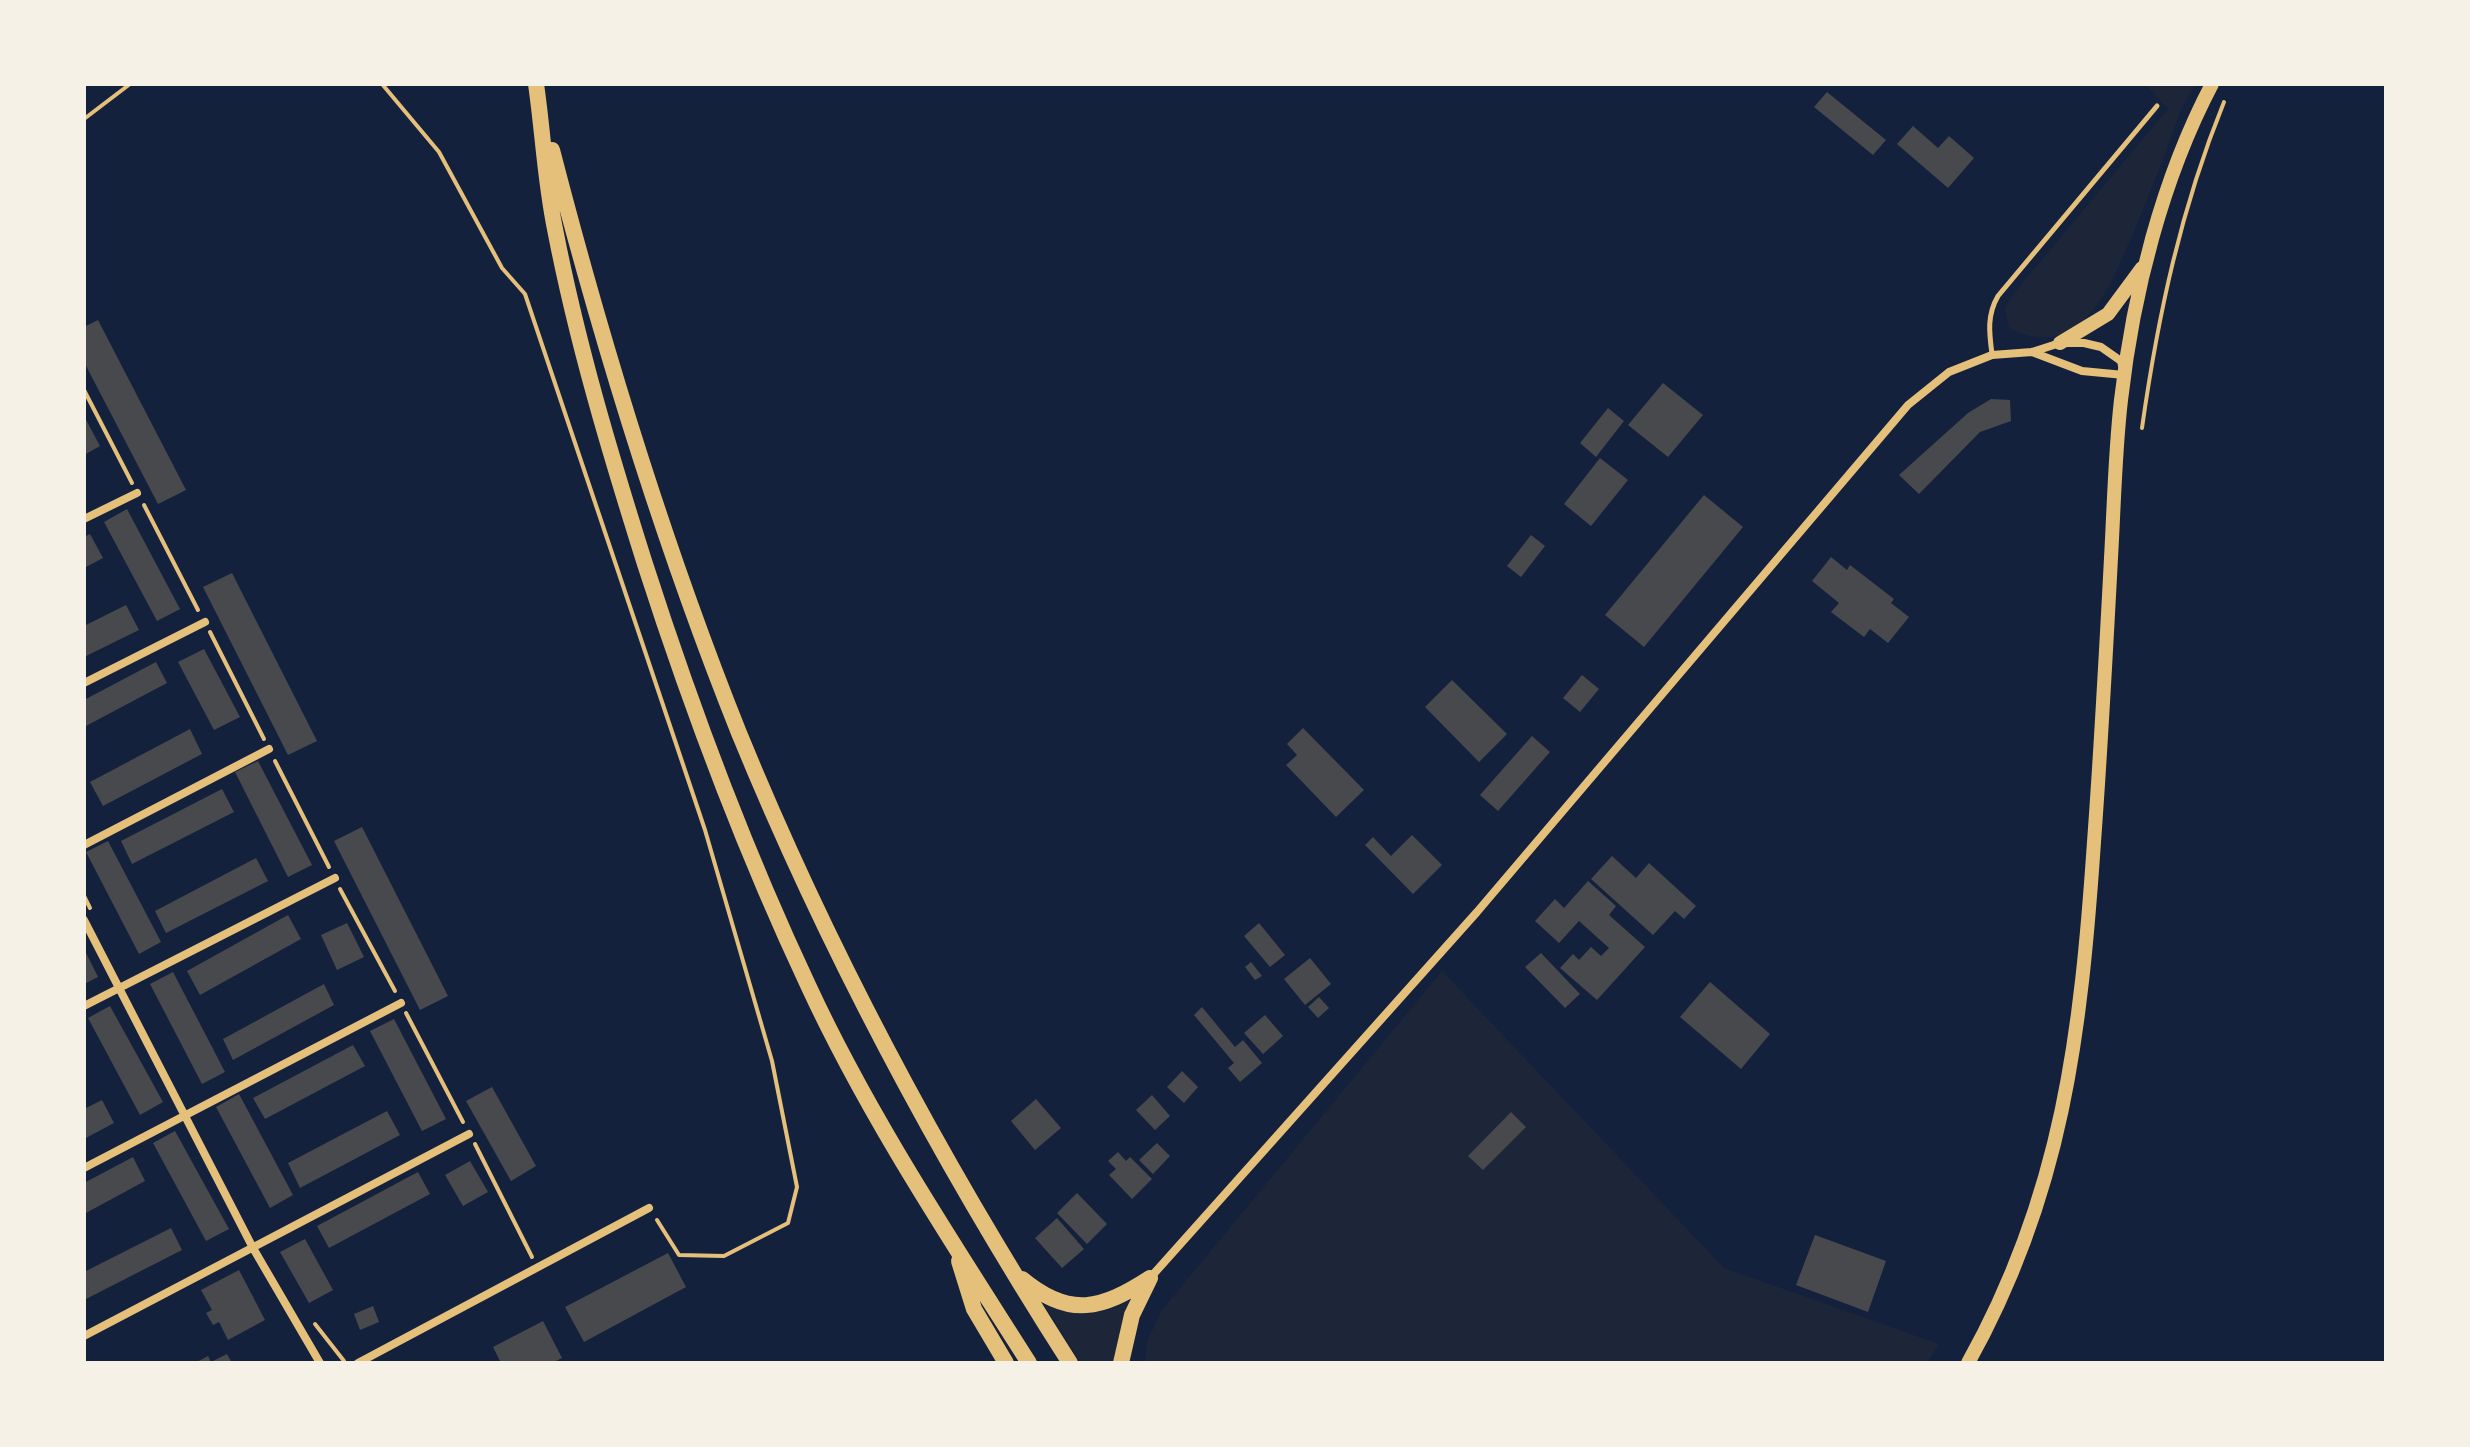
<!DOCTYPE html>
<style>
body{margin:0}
#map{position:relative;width:2470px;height:1447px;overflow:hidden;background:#14213d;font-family:Georgia,serif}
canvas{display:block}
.frame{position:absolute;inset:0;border:86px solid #f6f1e7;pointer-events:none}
</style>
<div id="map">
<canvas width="2470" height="1447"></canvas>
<div class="frame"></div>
</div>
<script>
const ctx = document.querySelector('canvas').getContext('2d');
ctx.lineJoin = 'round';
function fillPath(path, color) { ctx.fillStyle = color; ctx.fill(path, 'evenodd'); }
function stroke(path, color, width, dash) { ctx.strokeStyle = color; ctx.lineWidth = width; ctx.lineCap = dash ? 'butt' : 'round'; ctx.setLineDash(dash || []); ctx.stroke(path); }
const green = new Path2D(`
 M 2150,84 L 2195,84 L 2181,110 C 2166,151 2151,191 2134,231 C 2111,284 2083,365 2009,328 L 2005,309 L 2010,298 L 2168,109 L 2148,87 Z
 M 1442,971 L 1724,1268 L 1939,1344 L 1927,1363 L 1145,1363 L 1148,1339 L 1162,1310 Z
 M 1128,1301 L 1114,1363 L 1081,1363 L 1044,1305 C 1081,1315 1093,1319 1128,1301 Z`);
const building = new Path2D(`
 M 1827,92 L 1886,140 L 1873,155 L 1814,107 Z
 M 1913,126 L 1938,148 L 1949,136 L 1974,158 L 1948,188 L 1897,144 Z
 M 98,320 L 186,490 L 158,504 L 84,362 L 84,327 Z
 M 1663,383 L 1703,415 L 1668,457 L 1628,425 Z
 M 1991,399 L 2010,400 L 2011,421 L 1980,432 L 1919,494 L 1899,475 L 1968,413 Z
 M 1608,408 L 1624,421 L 1596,457 L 1580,443 Z
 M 84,416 L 100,446 L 84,455 Z
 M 1600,458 L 1628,480 L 1591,526 L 1564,504 Z
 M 1704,495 L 1743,527 L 1644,647 L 1605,615 Z
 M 127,509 L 180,609 L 157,621 L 104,522 Z
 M 90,534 L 103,558 L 84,568 L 84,537 Z
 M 1531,535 L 1545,546 L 1521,577 L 1507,566 Z
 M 1831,557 L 1847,570 L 1850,565 L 1894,599 L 1891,603 L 1909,617 L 1888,643 L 1870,629 L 1864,637 L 1831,612 L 1839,603 L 1812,581 Z
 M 232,573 L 317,741 L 288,755 L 203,587 Z
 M 126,605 L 139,630 L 84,657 L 84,626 Z
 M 204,649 L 240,717 L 214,730 L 178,662 Z
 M 156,662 L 167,683 L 84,727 L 84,700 Z
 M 1582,675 L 1599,689 L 1580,712 L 1563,698 Z
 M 1452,680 L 1507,734 L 1479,762 L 1425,707 Z
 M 1303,728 L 1364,790 L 1336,817 L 1286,765 L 1297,755 L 1287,744 Z
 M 190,729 L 202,754 L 103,806 L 90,782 Z
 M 1532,736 L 1550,752 L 1498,811 L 1480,795 Z
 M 258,761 L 312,865 L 288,877 L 235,772 Z
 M 222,789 L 234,812 L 132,864 L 121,841 Z
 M 362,827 L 448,996 L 420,1010 L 334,841 Z
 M 1412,835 L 1442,865 L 1413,894 L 1365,845 L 1373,837 L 1391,856 Z
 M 108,841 L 161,942 L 139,954 L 86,852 Z
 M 1612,856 L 1636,878 L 1649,863 L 1696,906 L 1684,919 L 1675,911 L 1653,935 L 1591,879 Z
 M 256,858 L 268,881 L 166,933 L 155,911 Z
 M 1588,881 L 1616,906 L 1609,915 L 1645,947 L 1597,1000 L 1560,968 L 1573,954 L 1579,960 L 1591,947 L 1601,956 L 1609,948 L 1579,921 L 1559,943 L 1535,921 L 1555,899 L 1564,908 Z
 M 288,915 L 301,939 L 200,995 L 187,971 Z
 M 347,923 L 364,957 L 337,970 L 321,935 Z
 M 1259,923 L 1285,955 L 1270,967 L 1244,936 Z
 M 84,949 L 98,977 L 84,984 Z
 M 1541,953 L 1580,994 L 1565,1008 L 1525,967 Z
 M 1310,958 L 1331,984 L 1305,1005 L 1284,979 Z
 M 1251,962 L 1262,976 L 1255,980 L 1245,967 Z
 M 173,972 L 225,1072 L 202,1084 L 150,984 Z
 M 1710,982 L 1770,1034 L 1741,1069 L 1680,1017 Z
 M 324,984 L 334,1005 L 233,1060 L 223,1039 Z
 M 1319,997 L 1329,1008 L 1318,1018 L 1308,1007 Z
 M 110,1006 L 163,1102 L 140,1115 L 88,1018 Z
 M 1202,1007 L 1235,1047 L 1243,1040 L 1262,1063 L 1240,1082 L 1228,1068 L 1234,1063 L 1194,1015 Z
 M 1265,1015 L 1283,1036 L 1263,1054 L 1244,1033 Z
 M 394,1019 L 446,1119 L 422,1131 L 370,1031 Z
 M 353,1045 L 365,1066 L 265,1119 L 253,1098 Z
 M 1182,1071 L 1198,1087 L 1184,1103 L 1167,1087 Z
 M 492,1087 L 536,1166 L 511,1181 L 466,1101 Z
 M 239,1094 L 293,1195 L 270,1208 L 216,1107 Z
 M 1152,1095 L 1170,1116 L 1155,1130 L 1136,1110 Z
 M 1036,1099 L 1061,1128 L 1035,1150 L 1011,1121 Z
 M 102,1100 L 114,1123 L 84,1139 L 84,1109 Z
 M 387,1111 L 400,1135 L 300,1188 L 288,1163 Z
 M 1511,1112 L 1526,1127 L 1483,1170 L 1468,1156 Z
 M 175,1131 L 229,1229 L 206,1241 L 153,1143 Z
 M 1157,1143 L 1170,1156 L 1153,1174 L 1139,1160 Z
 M 1118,1152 L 1126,1161 L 1130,1157 L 1152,1179 L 1132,1199 L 1109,1175 L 1116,1169 L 1108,1161 Z
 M 133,1157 L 145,1181 L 84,1214 L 84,1183 Z
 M 470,1161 L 488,1192 L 463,1206 L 445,1175 Z
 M 418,1172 L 430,1194 L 329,1248 L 317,1226 Z
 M 1077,1193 L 1107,1224 L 1087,1244 L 1057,1213 Z
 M 1057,1218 L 1084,1249 L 1062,1268 L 1035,1238 Z
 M 171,1228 L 182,1250 L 84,1300 L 84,1272 Z
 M 1815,1235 L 1886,1261 L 1868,1312 L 1796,1285 Z
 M 305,1239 L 333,1290 L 309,1303 L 280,1252 Z
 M 668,1253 L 686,1287 L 584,1342 L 565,1307 Z
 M 239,1270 L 265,1320 L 228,1340 L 219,1322 L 213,1325 L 206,1313 L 212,1310 L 201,1290 Z
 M 373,1306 L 379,1322 L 360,1330 L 354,1314 Z
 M 543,1321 L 562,1358 L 552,1363 L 501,1363 L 493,1347 Z
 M 227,1354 L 232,1363 L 195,1363 L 208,1356 L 211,1362 Z`);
const path = new Path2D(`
 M 382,84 L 439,152 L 502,268 L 525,294 L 705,830 L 772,1061 L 797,1187 L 788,1223 L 724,1256 L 679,1255 L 657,1220
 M 84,119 L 130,84
 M 84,390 L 132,483
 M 2142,428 C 2158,315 2181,208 2224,102
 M 144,505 L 198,610
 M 210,632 L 264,739
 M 275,761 L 329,867
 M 340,889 L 395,991
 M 84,896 L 90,908
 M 406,1013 L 463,1122
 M 475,1144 L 532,1257
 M 315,1324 L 344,1361`);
const service = new Path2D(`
 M 1992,354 C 1989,332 1987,315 1998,296 L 2157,106`);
const minor = new Path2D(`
 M 84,519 L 137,493
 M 84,683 L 205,622
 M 84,845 L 269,749
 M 84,920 L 253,1248 L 320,1363
 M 84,1006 L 335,878
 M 84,1168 L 401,1003
 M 1150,1278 L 1477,912 L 1908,405 L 1949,372 L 1992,355 L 2032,352 L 2060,343 L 2084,343 L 2101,347 L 2121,361 L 2124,375 L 2082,371 L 2032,352
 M 84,1336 L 469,1134
 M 358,1363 L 649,1208`);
const secondary = new Path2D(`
 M 2060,343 L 2108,314 L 2142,268
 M 1968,1363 C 2063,1193 2081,1032 2094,842 C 2101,747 2106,653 2111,558 C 2114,506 2115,452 2121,400 C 2133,294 2162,179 2212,84`);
const primary = new Path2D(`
 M 536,84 C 543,132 545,181 555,229 C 577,343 610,453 645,564 C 691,707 744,849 808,985 C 869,1117 951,1240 1029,1363
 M 552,150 C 603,347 663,543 739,733 C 829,953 942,1163 1070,1363
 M 959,1261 L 974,1309 L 1006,1363
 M 1022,1279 C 1070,1319 1102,1309 1150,1278
 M 1121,1363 L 1132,1315 L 1150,1278`);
fillPath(green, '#1d2539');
fillPath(building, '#48494c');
stroke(path, '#e5c07b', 4);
stroke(service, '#e5c07b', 5);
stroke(minor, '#e5c07b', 8);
stroke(secondary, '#e5c07b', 14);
stroke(primary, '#e5c07b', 16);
</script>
